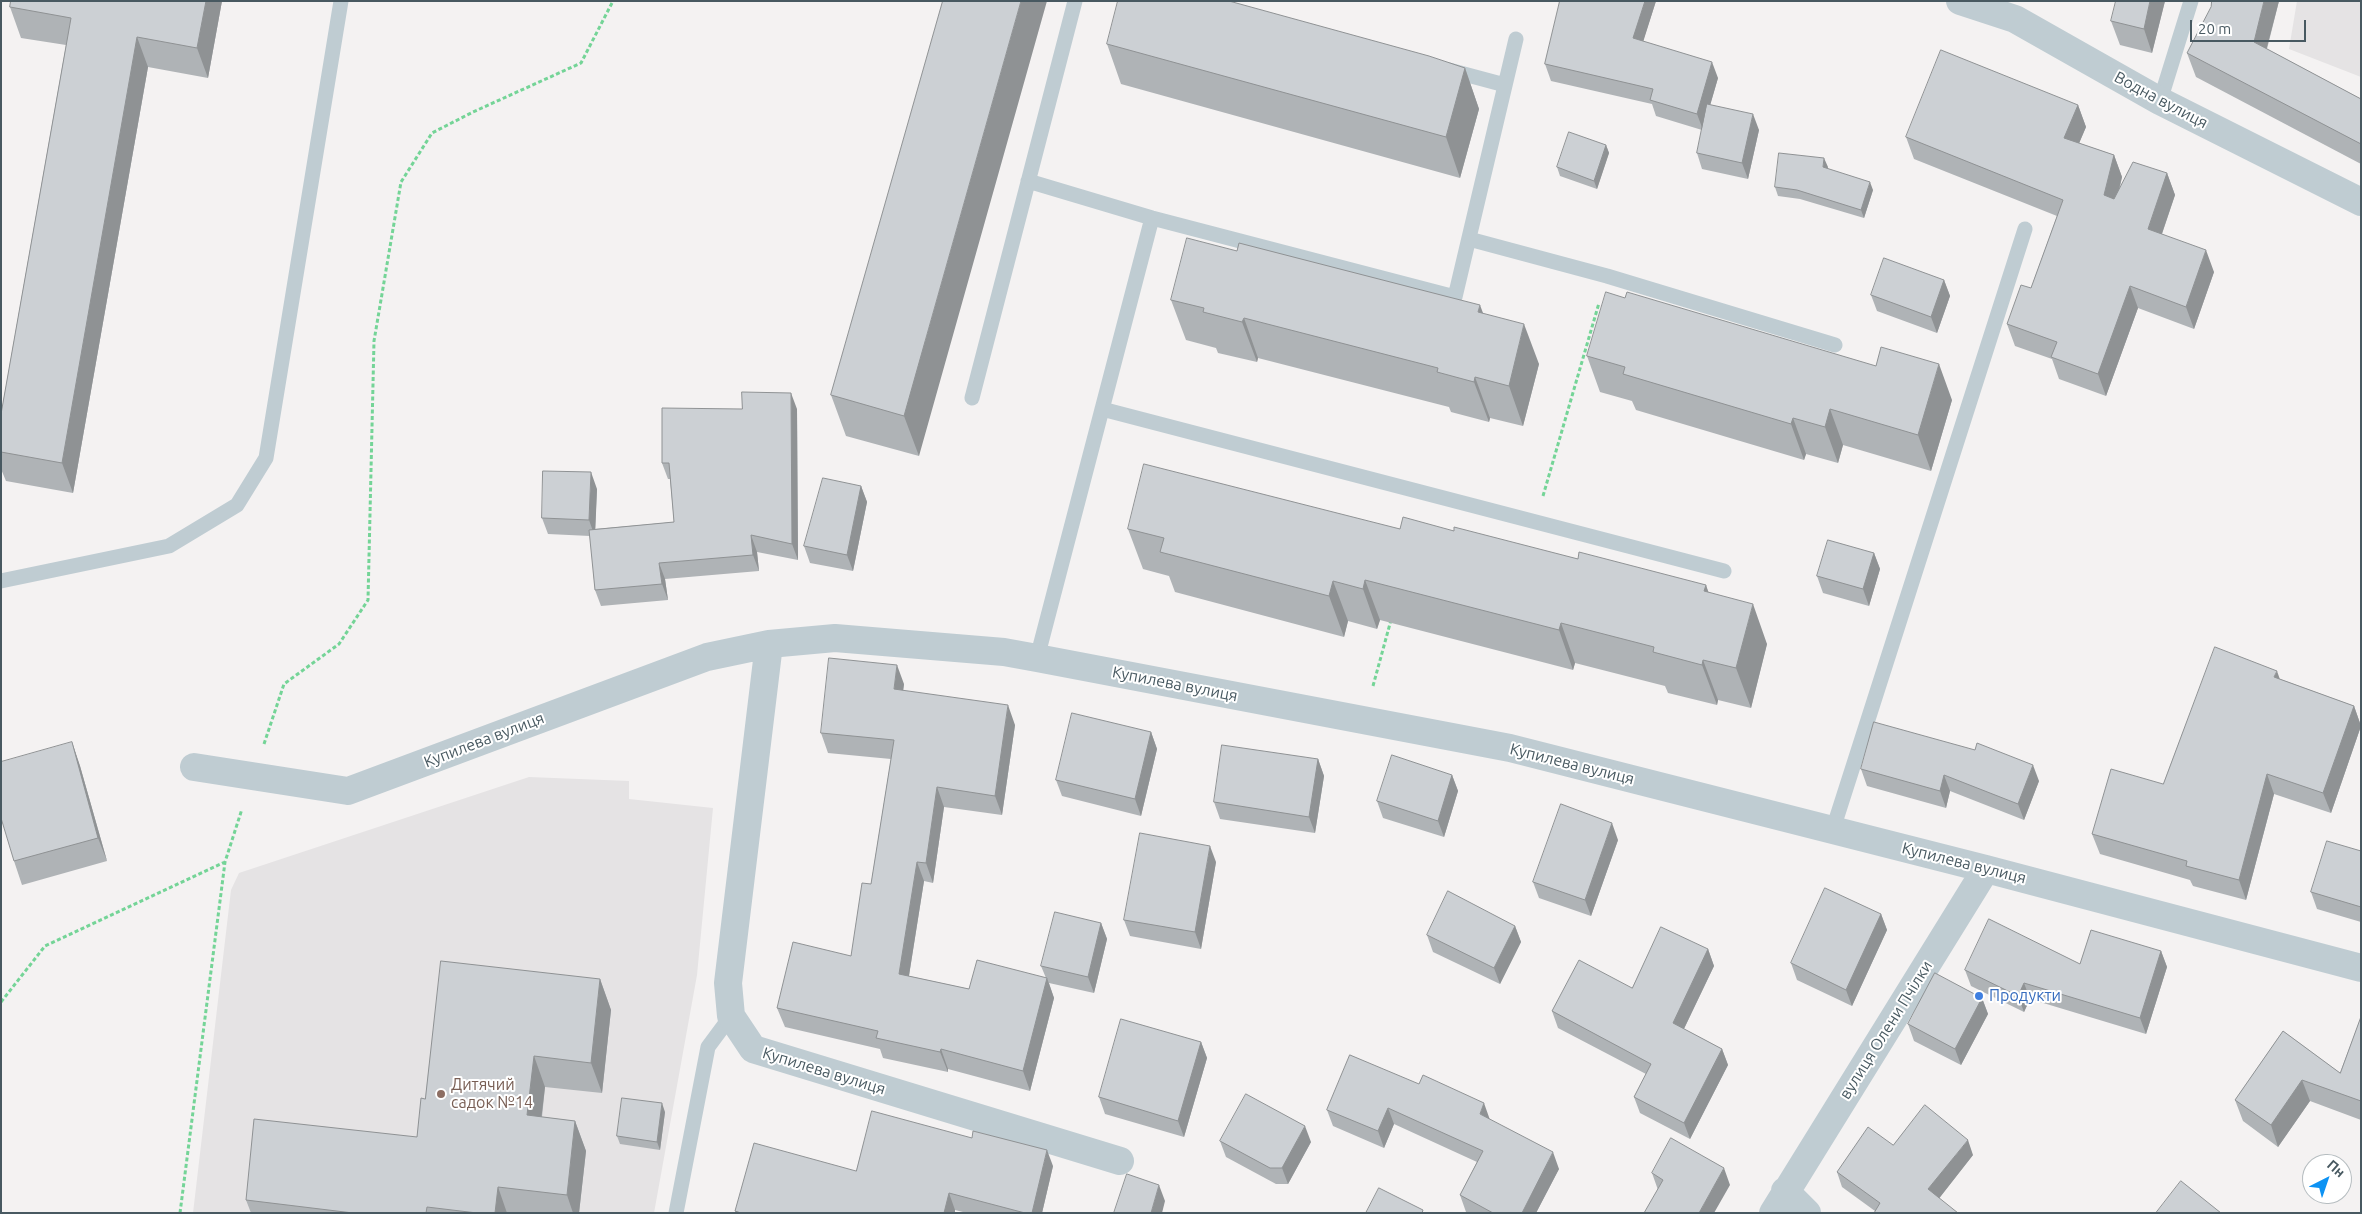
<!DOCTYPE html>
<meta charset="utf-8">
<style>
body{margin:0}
#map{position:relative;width:2362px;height:1214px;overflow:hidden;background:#f4f2f2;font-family:Ubuntu,sans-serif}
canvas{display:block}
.frame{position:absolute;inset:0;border:2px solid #485961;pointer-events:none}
.north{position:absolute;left:2302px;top:1154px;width:50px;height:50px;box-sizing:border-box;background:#fff;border:1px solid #b6bdc0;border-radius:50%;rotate:41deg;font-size:14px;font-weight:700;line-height:20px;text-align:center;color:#485961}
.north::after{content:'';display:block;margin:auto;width:18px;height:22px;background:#0d92f3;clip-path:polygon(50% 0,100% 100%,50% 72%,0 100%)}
.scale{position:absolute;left:2190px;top:20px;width:116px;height:22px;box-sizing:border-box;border:2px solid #485961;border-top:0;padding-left:6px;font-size:15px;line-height:18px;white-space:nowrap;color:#485961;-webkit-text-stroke:4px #fff;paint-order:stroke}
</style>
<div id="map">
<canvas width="2362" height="1214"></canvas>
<div class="frame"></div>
<div class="north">Пн</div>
<div class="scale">20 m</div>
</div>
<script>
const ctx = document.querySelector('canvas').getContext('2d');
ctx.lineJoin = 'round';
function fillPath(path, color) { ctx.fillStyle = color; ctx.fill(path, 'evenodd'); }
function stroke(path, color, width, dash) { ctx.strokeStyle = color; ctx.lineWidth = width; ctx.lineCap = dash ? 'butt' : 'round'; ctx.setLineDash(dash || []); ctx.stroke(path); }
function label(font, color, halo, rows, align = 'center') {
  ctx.font = font + ' Ubuntu,sans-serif'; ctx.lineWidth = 4; ctx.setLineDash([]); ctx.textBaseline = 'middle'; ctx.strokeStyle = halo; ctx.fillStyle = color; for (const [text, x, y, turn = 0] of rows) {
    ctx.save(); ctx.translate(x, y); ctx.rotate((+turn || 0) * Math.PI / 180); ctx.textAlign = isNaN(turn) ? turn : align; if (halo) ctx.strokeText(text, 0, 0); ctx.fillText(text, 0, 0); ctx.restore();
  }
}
const education = new Path2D(`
 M 2297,1 L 2361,1 L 2361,77 L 2289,49 Z
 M 529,777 L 629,781 L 629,799 L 713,808 L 697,975 L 654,1213 L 193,1213 L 231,890 L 239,873 Z`);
const path = new Path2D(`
 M 1543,496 L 1599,303
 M 1373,686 L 1391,620
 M 264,744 L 284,684 L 339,644 L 368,600 L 374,341 L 401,182 L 432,133 L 473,112 L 581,63 L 613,1
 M 1,1002 L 45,946 L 225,862
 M 180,1213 L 225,862 L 242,809`);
const service = new Path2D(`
 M 1449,70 L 1505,85
 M 2160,101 L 2191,1
 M 1028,181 L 1152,218 L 1455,297 L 1516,39
 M 1469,239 L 1607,276 L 1835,345
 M 972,398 L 1075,1
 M 1102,409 L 1724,571
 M 1,581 L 169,546 L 237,505 L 266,458 L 341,1
 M 1037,658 L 1152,218
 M 1833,829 L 2025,229
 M 676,1213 L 708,1047 L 731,1016`);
const minor = new Path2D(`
 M 1960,1 L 2015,19 L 2160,101 L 2361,202
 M 769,644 L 728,983 L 731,1016 L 753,1049 L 1120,1161
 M 194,767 L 348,791 L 707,657 L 769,644 L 835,638 L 1004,652 L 1037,658 L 1510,748 L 1986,869 L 2361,968
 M 1785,1191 L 1807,1213
 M 1773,1213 L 1986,869`);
const wall = new Path2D(`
 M 11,1 L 222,1 L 208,78 L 148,67 L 73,493 L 6,481 L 1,469 L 1,414 L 66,45 L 21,38 L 10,7 Z
 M 943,1 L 919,456 L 846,436 L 831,395 Z
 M 1560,1 L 1656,1 L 1643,41 L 1718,78 L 1710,105 L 1759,130 L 1748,179 L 1702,169 L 1697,153 L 1702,130 L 1656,116 L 1652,104 L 1551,81 L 1545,64 Z
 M 2165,1 L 2152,53 L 2120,45 L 2111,21 Z
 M 2279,1 L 2267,49 L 2361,99 L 2361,164 L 2196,77 L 2187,53 Z
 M 1107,44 L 1465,68 L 1479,109 L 1460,178 L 1121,84 Z
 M 2078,105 L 2086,127 L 2079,143 L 2114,155 L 2122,177 L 2120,187 L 2167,173 L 2175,195 L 2162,234 L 2214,272 L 2194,329 L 2138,308 L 2106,396 L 2059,379 L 2052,359 L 2015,346 L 2007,324 L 2031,288 L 2057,216 L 1914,159 L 1906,137 Z
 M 1606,145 L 1609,153 L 1597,189 L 1560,176 L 1557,167 Z
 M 1828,167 L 1827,168 L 1873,190 L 1864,218 L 1800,199 L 1778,196 L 1775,187 Z
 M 1944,280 L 1950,296 L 1937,333 L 1877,311 L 1871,295 Z
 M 1171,300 L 1484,314 L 1539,364 L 1523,426 L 1490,418 L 1489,422 L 1451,412 L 1449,407 L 1258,358 L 1257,362 L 1218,353 L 1216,348 L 1186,340 Z
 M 1587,356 L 1952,400 L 1931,471 L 1843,445 L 1838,463 L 1806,454 L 1804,460 L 1636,410 L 1632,401 L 1600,392 Z
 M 797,409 L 798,560 L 757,552 L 759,571 L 665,579 L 668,600 L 601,606 L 595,590 L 590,536 L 548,534 L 542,518 L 597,489 L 595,529 L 674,522 L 670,479 L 668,479 L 662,463 Z
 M 861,486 L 867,502 L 853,571 L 810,563 L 804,546 Z
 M 1128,529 L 1400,529 L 1454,531 L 1578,559 L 1706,585 L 1708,592 L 1767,644 L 1751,708 L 1718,700 L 1717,705 L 1668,693 L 1665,686 L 1575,663 L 1573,670 L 1380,620 L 1377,629 L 1348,621 L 1344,637 L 1175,592 L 1169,576 L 1143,569 Z
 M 1874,553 L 1880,569 L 1869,606 L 1823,593 L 1817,576 Z
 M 2280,679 L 2354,706 L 2361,726 L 2331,813 L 2274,794 L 2246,900 L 2193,886 L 2190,880 L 2100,854 L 2092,834 L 2163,784 Z
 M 904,684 L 903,690 L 1015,725 L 1002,815 L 944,807 L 933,883 L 924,881 L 909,976 L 969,989 L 1046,978 L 1041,966 L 1101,923 L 1107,939 L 1094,993 L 1049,983 L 1054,998 L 1030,1091 L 948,1069 L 948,1072 L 883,1058 L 880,1049 L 785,1027 L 777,1008 L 851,956 L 871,884 L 891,759 L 828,753 L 821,733 Z
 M 1151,732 L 1157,749 L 1141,816 L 1062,796 L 1056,780 Z
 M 72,742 L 80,766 L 107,861 L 22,885 L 14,861 Z
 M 1318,759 L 1324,776 L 1315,833 L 1220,819 L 1214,802 Z
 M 1861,769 L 2039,781 L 2024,820 L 1950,791 L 1946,808 L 1867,786 Z
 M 1452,775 L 1458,791 L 1444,837 L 1383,818 L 1377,801 Z
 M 1618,840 L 1591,916 L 1539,898 L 1533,882 Z
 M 2361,851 L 2361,922 L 2317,909 L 2311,892 Z
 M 1216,862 L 1201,949 L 1130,936 L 1124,920 Z
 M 1881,914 L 1887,930 L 1852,1006 L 1797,980 L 1791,963 Z
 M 1515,926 L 1521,942 L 1500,984 L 1433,952 L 1427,935 Z
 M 1708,949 L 1714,966 L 1684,1029 L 1722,1049 L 1728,1065 L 1690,1139 L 1640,1113 L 1634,1097 L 1646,1074 L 1558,1028 L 1552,1011 L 1632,988 Z
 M 2161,951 L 2167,967 L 2146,1034 L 2030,999 L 2024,1012 L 1971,986 L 1965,970 L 2080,964 Z
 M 600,979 L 611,1010 L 602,1093 L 545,1087 L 542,1117 L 575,1121 L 586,1151 L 579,1213 L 251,1213 L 246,1200 L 417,1137 L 425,1099 Z
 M 1982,998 L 1988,1014 L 1961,1065 L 1914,1041 L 1908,1024 Z
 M 2361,1017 L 2361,1120 L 2310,1101 L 2278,1147 L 2243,1121 L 2235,1100 L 2283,1031 L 2340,1073 Z
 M 1201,1042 L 1207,1058 L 1184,1137 L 1105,1114 L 1099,1097 Z
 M 1350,1055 L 1490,1120 L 1559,1169 L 1536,1213 L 1468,1213 L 1466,1212 L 1460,1195 L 1477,1162 L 1394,1124 L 1384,1148 L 1333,1126 L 1327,1110 Z
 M 665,1112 L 660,1150 L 620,1144 L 617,1136 Z
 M 1220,1141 L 1311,1142 L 1288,1184 L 1276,1184 L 1226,1157 Z
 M 1973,1155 L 1939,1198 L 1875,1211 L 1842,1187 L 1837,1172 Z
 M 1053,1166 L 1042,1213 L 967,1213 L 955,1210 L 955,1213 L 735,1213 L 735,1211 L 856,1171 Z
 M 1652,1173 L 1730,1185 L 1658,1190 Z`);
const shadedWall = new Path2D(`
 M 206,1 L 222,1 L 208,78 L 197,48 Z
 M 1021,1 L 1047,1 L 919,456 L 904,416 Z
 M 1645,1 L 1656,1 L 1639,55 L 1633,38 Z
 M 2150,1 L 2165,1 L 2152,53 L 2144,29 Z
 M 2264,1 L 2279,1 L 2262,66 L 2254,42 Z
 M 137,37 L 148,67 L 73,493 L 62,463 Z
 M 1712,62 L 1718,78 L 1703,130 L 1697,114 Z
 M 1465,68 L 1479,109 L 1460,178 L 1446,137 Z
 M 2078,105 L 2086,127 L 2072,160 L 2064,138 Z
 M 1753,114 L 1759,130 L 1748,179 L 1742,163 Z
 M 1606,145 L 1609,153 L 1597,189 L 1594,181 Z
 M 2114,155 L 2122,177 L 2112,217 L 2104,195 Z
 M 1824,158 L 1828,167 L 1826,176 L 1823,167 Z
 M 2167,173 L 2175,195 L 2156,251 L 2148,229 Z
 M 1870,182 L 1873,190 L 1864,218 L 1861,210 Z
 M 2206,250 L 2214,272 L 2194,329 L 2186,307 Z
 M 1944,280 L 1950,296 L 1937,333 L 1931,317 Z
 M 2130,286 L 2138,308 L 2106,396 L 2098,374 Z
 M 1480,305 L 1495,345 L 1478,312 Z
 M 1244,318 L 1258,358 L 1257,362 L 1242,322 Z
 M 1524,324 L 1539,364 L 1523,426 L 1509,386 Z
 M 1939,364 L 1952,400 L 1931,471 L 1918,435 Z
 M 1475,377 L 1490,418 L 1489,422 L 1474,382 Z
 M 791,393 L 797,409 L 798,560 L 792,544 Z
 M 1830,409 L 1843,445 L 1838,463 L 1825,427 Z
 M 1793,418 L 1806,454 L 1804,460 L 1791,424 Z
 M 591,472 L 597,489 L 595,537 L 589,520 Z
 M 861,486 L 867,502 L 853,571 L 847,555 Z
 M 751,535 L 757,552 L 759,571 L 753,555 Z
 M 1874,553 L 1880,569 L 1869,606 L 1863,589 Z
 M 659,563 L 665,579 L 668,600 L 662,584 Z
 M 1365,580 L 1380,620 L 1377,629 L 1363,589 Z
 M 1333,581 L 1348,621 L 1344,637 L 1329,596 Z
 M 1706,585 L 1720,626 L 1704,591 Z
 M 1753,604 L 1767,644 L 1751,708 L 1736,668 Z
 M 1561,623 L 1575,663 L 1573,670 L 1559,630 Z
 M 1703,660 L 1718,700 L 1717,705 L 1702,665 Z
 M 897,665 L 904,684 L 901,708 L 894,689 Z
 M 2277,671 L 2284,691 L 2274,677 Z
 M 1008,705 L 1015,725 L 1002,815 L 995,796 Z
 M 2354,706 L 2361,726 L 2331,813 L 2323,793 Z
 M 1151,732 L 1157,749 L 1141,816 L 1135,799 Z
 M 72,742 L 80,766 L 107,861 L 98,838 Z
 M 1318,759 L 1324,776 L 1315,833 L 1309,817 Z
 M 2033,765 L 2039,781 L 2024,820 L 2018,804 Z
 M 2267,774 L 2274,794 L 2246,900 L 2239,880 Z
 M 1452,775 L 1458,791 L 1444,837 L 1438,821 Z
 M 1944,775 L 1950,791 L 1946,808 L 1940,791 Z
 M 937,787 L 944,807 L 933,883 L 926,863 Z
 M 1612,823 L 1618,840 L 1591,916 L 1585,900 Z
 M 1210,846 L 1216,862 L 1201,949 L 1195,932 Z
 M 917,862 L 924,881 L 906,994 L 899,974 Z
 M 1881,914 L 1887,930 L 1852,1006 L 1846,990 Z
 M 1101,923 L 1107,939 L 1094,993 L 1088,977 Z
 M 1515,926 L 1521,942 L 1500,984 L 1494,968 Z
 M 1708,949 L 1714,966 L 1679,1039 L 1673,1023 Z
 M 2161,951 L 2167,967 L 2146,1034 L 2140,1018 Z
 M 1047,978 L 1054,998 L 1030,1091 L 1023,1071 Z
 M 600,979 L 611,1010 L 602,1093 L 591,1063 Z
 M 2024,983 L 2030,999 L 2024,1012 L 2018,996 Z
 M 1982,998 L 1988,1014 L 1961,1065 L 1955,1049 Z
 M 1201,1042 L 1207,1058 L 1184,1137 L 1178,1121 Z
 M 941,1049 L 948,1069 L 948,1072 L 940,1052 Z
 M 1722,1049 L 1728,1065 L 1690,1139 L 1684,1123 Z
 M 534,1056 L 545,1087 L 538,1146 L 527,1115 Z
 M 2302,1080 L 2310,1101 L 2278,1147 L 2271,1125 Z
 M 662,1103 L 665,1112 L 660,1150 L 657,1142 Z
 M 1484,1103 L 1490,1120 L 1480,1114 Z
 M 1388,1108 L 1394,1124 L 1384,1148 L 1378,1131 Z
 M 575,1121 L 586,1151 L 579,1213 L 573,1213 L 567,1195 Z
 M 1305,1126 L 1311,1142 L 1288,1184 L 1282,1168 Z
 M 1968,1140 L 1973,1155 L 1934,1205 L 1928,1189 Z
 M 1047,1150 L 1053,1166 L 1042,1213 L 1032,1213 Z
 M 1553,1152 L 1559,1169 L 1536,1213 L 1522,1213 Z
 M 1724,1168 L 1730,1185 L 1714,1213 L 1699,1213 Z
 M 1159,1185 L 1165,1201 L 1162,1213 L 1151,1213 Z
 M 498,1187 L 507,1213 L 495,1213 Z
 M 949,1193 L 955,1210 L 955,1213 L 944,1213 Z`);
const building = new Path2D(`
 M 11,1 L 206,1 L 197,48 L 137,37 L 62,463 L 1,452 L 1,414 L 71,18 L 10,7 Z
 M 943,1 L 1021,1 L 904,416 L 831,395 Z
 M 1118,1 L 1229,1 L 1429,56 L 1465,68 L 1446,137 L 1107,44 Z
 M 1560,1 L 1645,1 L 1633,38 L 1712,62 L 1697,114 L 1650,100 L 1653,89 L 1545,64 Z
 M 2116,1 L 2150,1 L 2144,29 L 2111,21 Z
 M 2212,1 L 2264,1 L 2254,42 L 2361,99 L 2361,144 L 2187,53 L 2211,7 Z
 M 1941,50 L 2078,105 L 2064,138 L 2114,155 L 2104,195 L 2114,199 L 2133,162 L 2167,173 L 2148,229 L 2206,250 L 2186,307 L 2130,286 L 2098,374 L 2051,357 L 2057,342 L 2007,324 L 2021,285 L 2031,288 L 2063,200 L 1906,137 Z
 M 1707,104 L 1753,114 L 1742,163 L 1697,153 Z
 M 1569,132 L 1606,145 L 1594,181 L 1557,167 Z
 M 1779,153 L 1824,158 L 1823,167 L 1870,182 L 1861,210 L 1797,190 L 1775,187 Z
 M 1187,238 L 1237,251 L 1239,243 L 1402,285 L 1480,305 L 1478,312 L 1524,324 L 1509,386 L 1475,377 L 1474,382 L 1437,372 L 1438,368 L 1244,318 L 1242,322 L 1203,312 L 1204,308 L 1171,300 Z
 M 1884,258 L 1944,280 L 1931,317 L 1871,295 Z
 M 1606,292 L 1625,298 L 1627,292 L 1876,366 L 1881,347 L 1939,364 L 1918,435 L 1830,409 L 1825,427 L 1793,418 L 1791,424 L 1623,374 L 1625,367 L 1587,356 Z
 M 742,392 L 791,393 L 792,544 L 751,535 L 753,555 L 659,563 L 662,584 L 595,590 L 589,530 L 674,522 L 669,463 L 662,463 L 662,408 L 742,409 Z
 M 1144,464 L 1400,529 L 1403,517 L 1454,531 L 1454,527 L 1578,559 L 1579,552 L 1706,585 L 1704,591 L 1753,604 L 1736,668 L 1703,660 L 1702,665 L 1653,652 L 1654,647 L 1561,623 L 1559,630 L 1365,580 L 1363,589 L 1333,581 L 1329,596 L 1160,552 L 1164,538 L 1128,529 Z
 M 543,471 L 591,472 L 589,520 L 542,518 Z
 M 823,478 L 861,486 L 847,555 L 804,546 Z
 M 1828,540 L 1874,553 L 1863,589 L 1817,576 Z
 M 2215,647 L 2277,671 L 2274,677 L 2354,706 L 2323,793 L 2267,774 L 2239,880 L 2186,866 L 2187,861 L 2092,834 L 2111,769 L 2163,784 Z
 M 829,658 L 897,665 L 894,689 L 1008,705 L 995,796 L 937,787 L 926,863 L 917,862 L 899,974 L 969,989 L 977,960 L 1047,978 L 1023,1071 L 941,1049 L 940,1052 L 876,1038 L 878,1031 L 777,1008 L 793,942 L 851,956 L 862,883 L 871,884 L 894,740 L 821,733 Z
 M 1072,713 L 1151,732 L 1135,799 L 1056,780 Z
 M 1874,722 L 1975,750 L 1977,743 L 2033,765 L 2018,804 L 1944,775 L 1940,791 L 1861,769 Z
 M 72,742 L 98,838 L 14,861 L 1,818 L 1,762 Z
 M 1222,745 L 1318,759 L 1309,817 L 1214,802 Z
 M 1392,755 L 1452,775 L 1438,821 L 1377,801 Z
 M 1561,804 L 1612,823 L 1585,900 L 1533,882 Z
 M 1140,833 L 1210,846 L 1195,932 L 1124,920 Z
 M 2327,841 L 2361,851 L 2361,907 L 2311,892 Z
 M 1825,888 L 1881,914 L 1846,990 L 1791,963 Z
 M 1448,891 L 1515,926 L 1494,968 L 1427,935 Z
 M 1055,912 L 1101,923 L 1088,977 L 1041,966 Z
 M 1989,919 L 2080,964 L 2091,930 L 2161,951 L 2140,1018 L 2024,983 L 2018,996 L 1965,970 Z
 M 1661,927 L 1708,949 L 1673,1023 L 1722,1049 L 1684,1123 L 1634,1097 L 1651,1064 L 1552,1011 L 1579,960 L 1632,988 Z
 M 441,961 L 600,979 L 591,1063 L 534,1056 L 527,1115 L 575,1121 L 567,1195 L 498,1187 L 495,1213 L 477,1213 L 427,1207 L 426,1213 L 353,1213 L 246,1200 L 254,1119 L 417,1137 L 421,1098 L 425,1099 Z
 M 1935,973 L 1982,998 L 1955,1049 L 1908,1024 Z
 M 2361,1017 L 2361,1101 L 2302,1080 L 2271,1125 L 2235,1100 L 2283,1031 L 2340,1073 Z
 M 1121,1019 L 1201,1042 L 1178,1121 L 1099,1097 Z
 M 1350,1055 L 1419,1084 L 1423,1075 L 1484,1103 L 1480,1114 L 1553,1152 L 1522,1213 L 1493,1213 L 1460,1195 L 1483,1151 L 1388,1108 L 1378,1131 L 1327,1110 Z
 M 1246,1094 L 1305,1126 L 1282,1168 L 1270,1168 L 1220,1141 Z
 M 622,1098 L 662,1103 L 657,1142 L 617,1136 Z
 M 1925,1105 L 1968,1140 L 1928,1189 L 1958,1213 L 1874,1213 L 1880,1203 L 1837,1172 L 1868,1127 L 1893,1145 Z
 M 872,1111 L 972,1138 L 973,1131 L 1047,1150 L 1032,1213 L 1025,1213 L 949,1193 L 944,1213 L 741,1213 L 735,1211 L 754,1143 L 856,1171 Z
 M 1671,1138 L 1724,1168 L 1699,1213 L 1644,1213 L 1663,1180 L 1652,1173 Z
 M 1127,1174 L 1159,1185 L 1151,1213 L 1114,1213 Z
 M 2181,1181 L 2221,1213 L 2156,1213 Z
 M 1379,1188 L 1423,1210 L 1422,1213 L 1366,1213 Z`);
const markers = [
 [1979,996,5,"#3f7fe0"],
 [441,1094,5,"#8d6e63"]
];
const streetNames = [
 ["Водна вулиця",2161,100,28],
 ["Купилева вулиця",1175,684,11],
 ["Купилева вулиця",484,740,-21],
 ["Купилева вулиця",1572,764,14],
 ["Купилева вулиця",1964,863,14],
 ["вулиця Олени Пчілки",1886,1030,-58],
 ["Купилева вулиця",824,1071,17]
];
const shopNames = [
 ["Продукти",1989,996]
];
const educationNames = [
 ["Дитячий",451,1085],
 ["садок №14",451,1103]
];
fillPath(education, '#e5e3e4');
stroke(path, '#74d497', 3, [4, 2.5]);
stroke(service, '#bfccd2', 15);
stroke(minor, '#bfccd2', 28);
fillPath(wall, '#afb3b6');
fillPath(shadedWall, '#8f9294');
fillPath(building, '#ccd0d4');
stroke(building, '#8f9294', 1);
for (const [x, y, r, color] of markers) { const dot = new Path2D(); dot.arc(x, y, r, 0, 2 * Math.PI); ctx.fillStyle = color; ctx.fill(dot); stroke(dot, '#fff', 2); }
label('16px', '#485961', '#fff', streetNames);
label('16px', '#366cbe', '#fff', shopNames, 'left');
label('16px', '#785e54', '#fff', educationNames, 'left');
</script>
